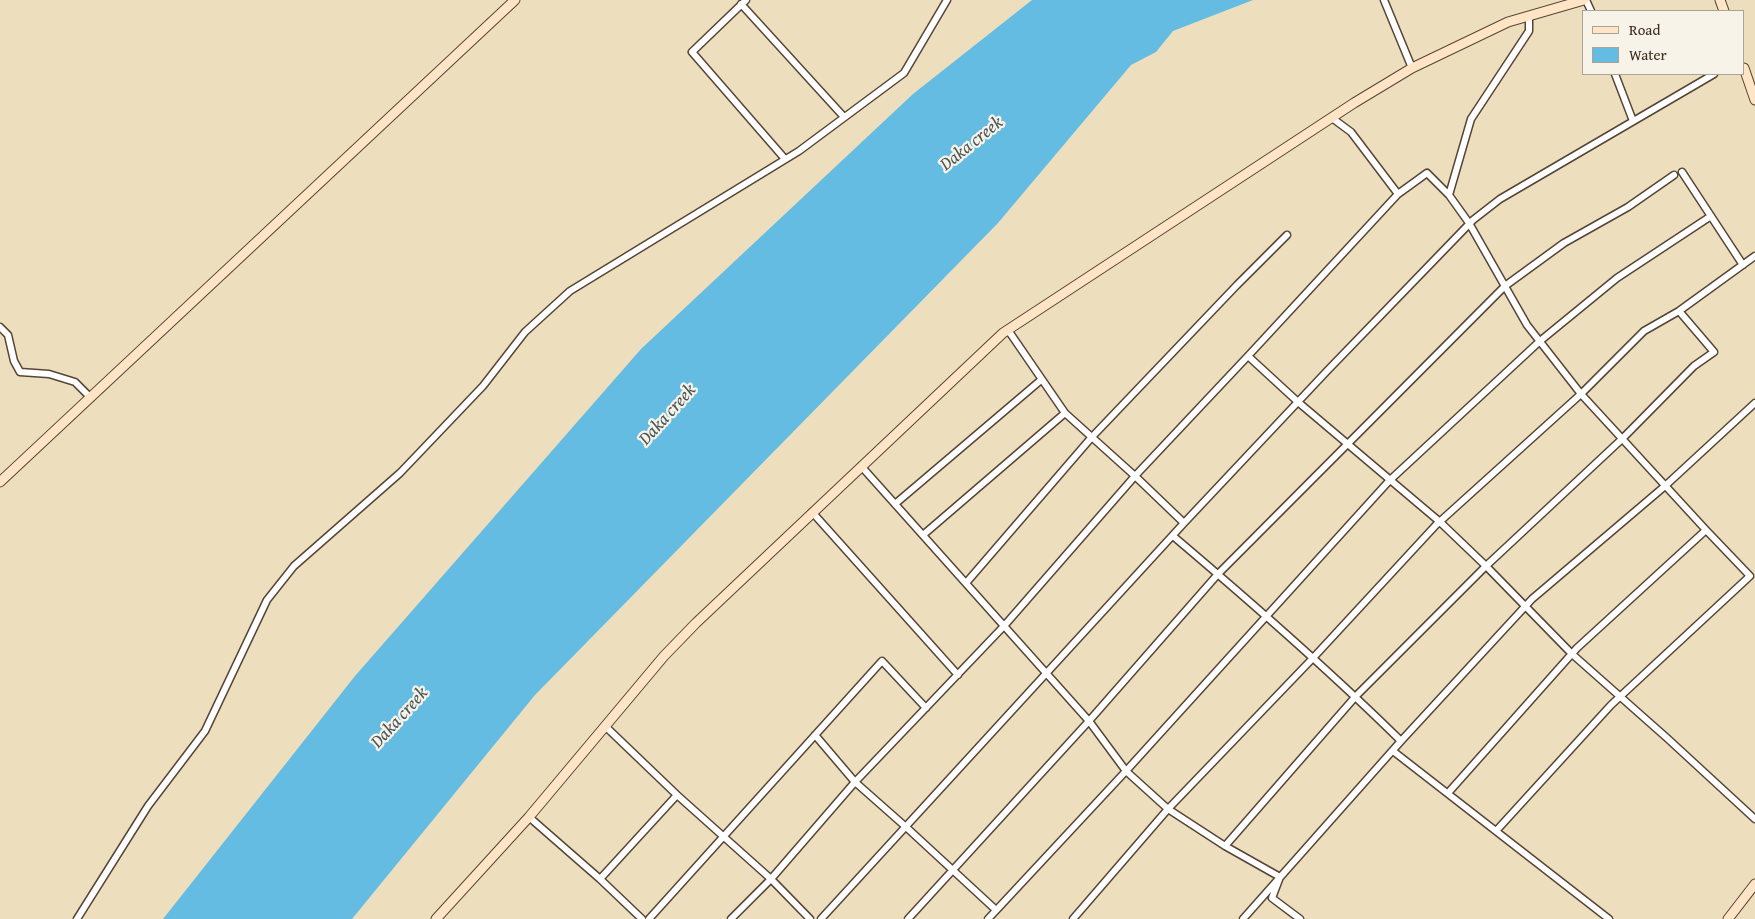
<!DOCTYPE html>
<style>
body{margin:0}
#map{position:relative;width:1755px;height:919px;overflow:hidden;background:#eddfbd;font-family:"Gentium Book Plus",serif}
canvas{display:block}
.legend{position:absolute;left:1582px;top:10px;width:162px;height:65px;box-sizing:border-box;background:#f7f3e8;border:1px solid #aca397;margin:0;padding:6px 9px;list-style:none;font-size:15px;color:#3b2a1e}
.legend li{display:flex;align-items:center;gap:10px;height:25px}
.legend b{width:25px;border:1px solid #aca397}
</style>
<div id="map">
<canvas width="1755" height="919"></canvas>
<ul class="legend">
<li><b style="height:6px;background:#ffe4c6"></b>Road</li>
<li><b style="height:14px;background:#65bce2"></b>Water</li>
</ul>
</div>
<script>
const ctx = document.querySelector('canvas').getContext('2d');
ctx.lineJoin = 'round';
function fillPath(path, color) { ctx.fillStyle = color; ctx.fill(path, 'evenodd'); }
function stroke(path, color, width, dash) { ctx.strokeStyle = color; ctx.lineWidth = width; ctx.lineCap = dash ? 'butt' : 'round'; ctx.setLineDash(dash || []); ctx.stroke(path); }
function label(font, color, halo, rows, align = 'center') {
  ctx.font = font + ' "Gentium Book Plus",serif'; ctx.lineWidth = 4.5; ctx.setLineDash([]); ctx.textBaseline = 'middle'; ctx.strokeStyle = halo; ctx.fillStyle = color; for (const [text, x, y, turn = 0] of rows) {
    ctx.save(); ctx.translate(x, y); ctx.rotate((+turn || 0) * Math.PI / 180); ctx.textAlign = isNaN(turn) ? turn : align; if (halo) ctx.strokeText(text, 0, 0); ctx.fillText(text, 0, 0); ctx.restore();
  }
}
const water = new Path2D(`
 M 1032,0 L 1253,0 L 1173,31 L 1156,52 L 1131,65 L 998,223 L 535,695 L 352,919 L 163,919 L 355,676 L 641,349 L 913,94 Z`);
const street = new Path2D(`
 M 746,0 L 692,52 L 785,159
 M 1384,0 L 1412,68
 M 1586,0 L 1591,11
 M 741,4 L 844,117
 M 1615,74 L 1633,121
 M 1332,118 L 1351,132 L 1398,194
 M 1682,172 L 1743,265
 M 0,327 L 8,335 L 14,361 L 20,372 L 49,374 L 75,382 L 91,398
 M 1008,330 L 1065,413 L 1135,476 L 1184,523
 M 1248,356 L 1298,402 L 1440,522 L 1486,566 L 1572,654 L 1667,738 L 1755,819
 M 861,466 L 1089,721 L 1126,771 L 1168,809 L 1225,846 L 1280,877 L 1272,898 L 1300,919
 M 895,504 L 1041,380
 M 812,512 L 958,675
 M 923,535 L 1065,413
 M 1173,536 C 1251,602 1328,669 1401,741
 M 966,583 L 1091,438 L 1237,285 L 1287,235
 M 605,726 L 677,795 L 771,879 L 810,919
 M 815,735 L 855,782 L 906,827 L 996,910
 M 1393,751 L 1609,919
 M 1448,793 L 1577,648 L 1706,530
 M 529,817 L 600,879 L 642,919
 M 1496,831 L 1611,705 L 1750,576 L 1706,530 L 1581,394 L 1527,325 L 1469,223 L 1449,195 L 1471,119 L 1529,31 L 1529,16
 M 1225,846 L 1356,696 L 1486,566 L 1622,439 L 1694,366 L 1714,352 L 1679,311
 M 600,879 L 677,795
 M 77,919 L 148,806 L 205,731 L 267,600 L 294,566 L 400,473 L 483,386 L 525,332 L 570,291 L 799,151 L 904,73 L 947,0
 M 649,919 L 882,661 L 926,708
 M 731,919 L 771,879 L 855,782 L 1004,626 L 1135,476 L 1248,356 L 1398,194 L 1427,173 L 1449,195
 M 821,919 L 1184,523 L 1327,371 L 1473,220 L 1500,199 L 1714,74
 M 908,919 L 1089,721 L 1218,574 L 1505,286 L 1564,243 L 1628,207 L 1674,175
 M 988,919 L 1126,771 L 1389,481 L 1540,341 L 1617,278 L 1711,216
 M 1073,919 L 1168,809 L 1313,658 L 1436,525 L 1581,394 L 1644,331 L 1679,311 L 1755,256
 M 1243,919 L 1401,741 L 1532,599 L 1665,486 L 1755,403`);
const secondary = new Path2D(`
 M 1720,0 L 1724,11
 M 1744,68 L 1755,100
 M 0,482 L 515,0
 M 436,919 L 529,817 L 664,656 L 696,623 L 1003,333 L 1354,103 L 1412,68 L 1508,22 L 1584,0
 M 1728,919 L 1755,884`);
const waterNames = [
 ["Daka creek",972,144,-39],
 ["Daka creek",668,415,-48],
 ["Daka creek",400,718,-48]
];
fillPath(water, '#65bce2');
stroke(street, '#564536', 9);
stroke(secondary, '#564536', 11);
stroke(street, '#fff', 6);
stroke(secondary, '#ffe4c6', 9);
label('italic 18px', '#485659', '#f7f3e8', waterNames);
</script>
